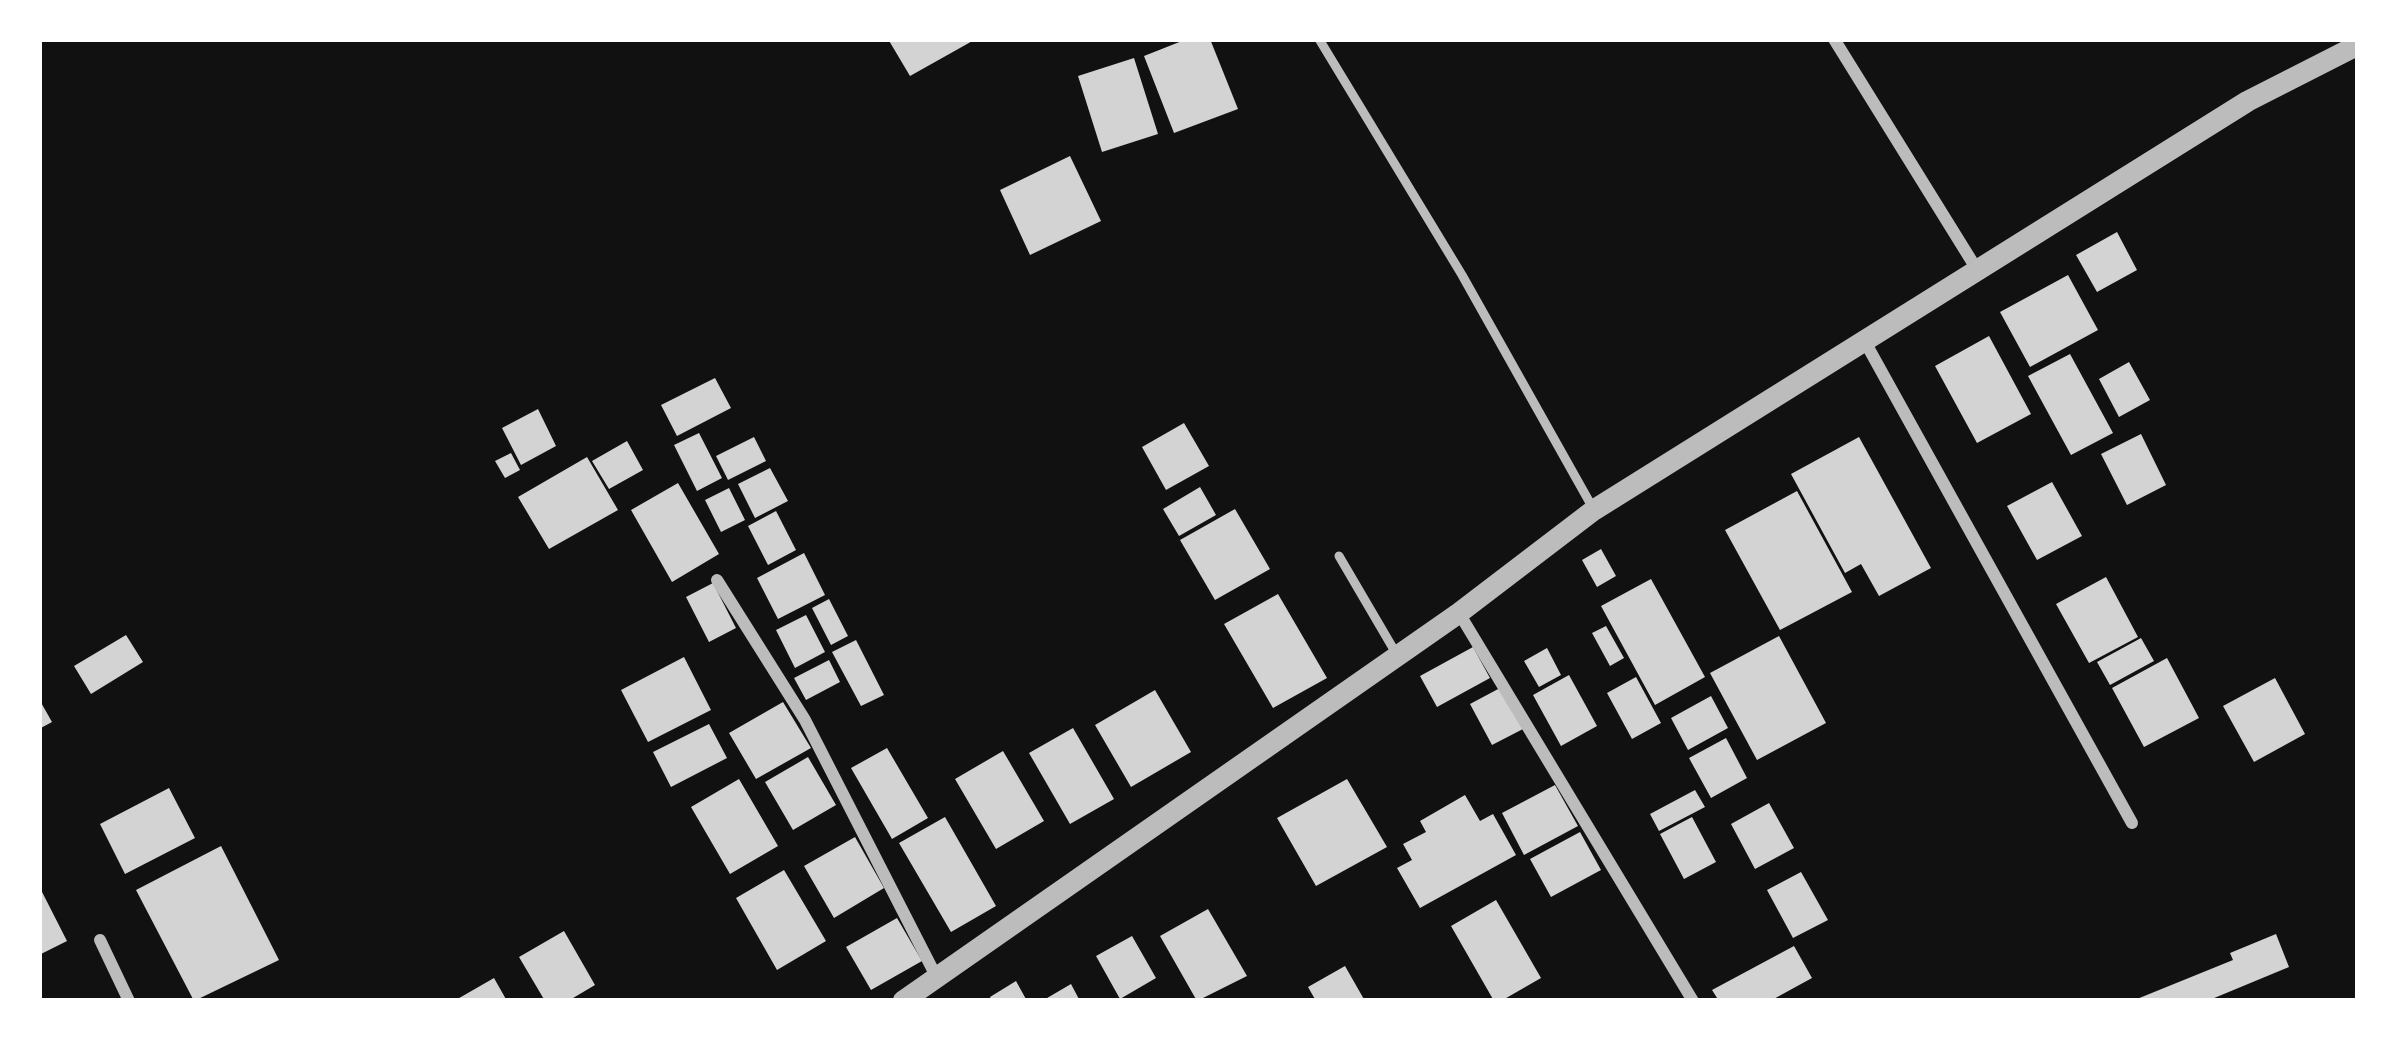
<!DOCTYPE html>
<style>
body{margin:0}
#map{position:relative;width:2397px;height:1040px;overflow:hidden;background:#111;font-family:Jost,sans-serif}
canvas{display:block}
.frame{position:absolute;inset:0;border:42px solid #fff;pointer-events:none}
</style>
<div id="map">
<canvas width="2397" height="1040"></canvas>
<div class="frame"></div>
</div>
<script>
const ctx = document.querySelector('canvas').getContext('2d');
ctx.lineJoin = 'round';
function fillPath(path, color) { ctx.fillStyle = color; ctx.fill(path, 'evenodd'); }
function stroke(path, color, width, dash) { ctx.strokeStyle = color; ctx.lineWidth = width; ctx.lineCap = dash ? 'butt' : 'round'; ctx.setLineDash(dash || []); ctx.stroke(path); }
const building = new Path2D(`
 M 888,39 L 976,39 L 910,76 Z
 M 1187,39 L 1210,39 L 1238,109 L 1174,133 L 1144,56 Z
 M 1134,58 L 1158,134 L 1102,152 L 1078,76 Z
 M 1070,156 L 1101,221 L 1030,255 L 1000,190 Z
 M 2117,232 L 2137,270 L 2097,292 L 2076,255 Z
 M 2068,275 L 2098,330 L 2030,367 L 2000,312 Z
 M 1989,336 L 2031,414 L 1977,443 L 1935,366 Z
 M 2070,354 L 2113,433 L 2071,455 L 2028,376 Z
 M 2129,362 L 2150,400 L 2119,417 L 2099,379 Z
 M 715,378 L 731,408 L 677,436 L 661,405 Z
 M 538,409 L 556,446 L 521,465 L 502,428 Z
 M 1184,423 L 1209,466 L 1166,490 L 1142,447 Z
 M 699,433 L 722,478 L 697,491 L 674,445 Z
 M 2141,434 L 2166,485 L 2127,505 L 2101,454 Z
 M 754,437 L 766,461 L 728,480 L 716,456 Z
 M 1859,437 L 1931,568 L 1879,596 L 1861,564 L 1845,573 L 1791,474 Z
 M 627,441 L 643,470 L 609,489 L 592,461 Z
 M 511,453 L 520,470 L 505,478 L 495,461 Z
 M 587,457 L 618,510 L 549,549 L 518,497 Z
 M 770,468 L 788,501 L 755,518 L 738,484 Z
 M 2052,482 L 2082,536 L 2037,560 L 2007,506 Z
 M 678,483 L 719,554 L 672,582 L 631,510 Z
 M 1200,487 L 1216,515 L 1179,536 L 1163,509 Z
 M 729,488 L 745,520 L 721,532 L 705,500 Z
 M 1797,491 L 1852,592 L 1780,630 L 1725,530 Z
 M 1235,509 L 1270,569 L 1215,600 L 1180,540 Z
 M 776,511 L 796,550 L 768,565 L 748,526 Z
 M 1601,549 L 1616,576 L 1597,587 L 1582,560 Z
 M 804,553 L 825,595 L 778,619 L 757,578 Z
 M 2106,577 L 2138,637 L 2089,663 L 2056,604 Z
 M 1651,579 L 1705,677 L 1655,705 L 1601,606 Z
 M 713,583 L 736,628 L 709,642 L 686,597 Z
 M 1278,594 L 1327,678 L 1273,708 L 1224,624 Z
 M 829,599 L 848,636 L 831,645 L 812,608 Z
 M 806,615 L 825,652 L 795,668 L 776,630 Z
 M 1606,626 L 1624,658 L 1610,666 L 1592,633 Z
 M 126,635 L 143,662 L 91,694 L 74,666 Z
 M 1779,636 L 1826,723 L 1757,760 L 1710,673 Z
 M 2141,638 L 2154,661 L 2110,685 L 2097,662 Z
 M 856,640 L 884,695 L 861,706 L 832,652 Z
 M 1473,647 L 1490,678 L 1437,707 L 1420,676 Z
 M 1547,648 L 1561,675 L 1539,687 L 1524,661 Z
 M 684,657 L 711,710 L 648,742 L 621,690 Z
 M 2167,658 L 2199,718 L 2144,747 L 2112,688 Z
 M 829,660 L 840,682 L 806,700 L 794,678 Z
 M 1569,675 L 1597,726 L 1561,746 L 1533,695 Z
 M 1636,677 L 1661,723 L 1632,739 L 1607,693 Z
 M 2275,678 L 2305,734 L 2254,762 L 2223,706 Z
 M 1500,688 L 1523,729 L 1492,745 L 1470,704 Z
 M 1155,690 L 1191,752 L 1131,787 L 1095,725 Z
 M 1711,696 L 1728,728 L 1688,750 L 1671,718 Z
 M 39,699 L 52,722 L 39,729 Z
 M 783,702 L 811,748 L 756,779 L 729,733 Z
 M 709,724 L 727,758 L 671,787 L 653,752 Z
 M 1073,728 L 1114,799 L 1070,824 L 1029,753 Z
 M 1726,738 L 1747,778 L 1711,798 L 1689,758 Z
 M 887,748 L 928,818 L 892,839 L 851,768 Z
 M 1003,751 L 1044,821 L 996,849 L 955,779 Z
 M 808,757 L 836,805 L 793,830 L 765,782 Z
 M 739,779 L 778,846 L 730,874 L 691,807 Z
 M 1347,779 L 1387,847 L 1316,886 L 1277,818 Z
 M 1555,785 L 1578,826 L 1524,855 L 1502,813 Z
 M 169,788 L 195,838 L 125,874 L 100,824 Z
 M 1695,790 L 1705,807 L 1659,831 L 1650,814 Z
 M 1465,795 L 1480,821 L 1493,814 L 1516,855 L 1420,908 L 1397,868 L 1412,860 L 1403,844 L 1426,832 L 1420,821 Z
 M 1769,803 L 1794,848 L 1755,869 L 1731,824 Z
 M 945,817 L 996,906 L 951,932 L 899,843 Z
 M 1692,817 L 1716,862 L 1684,879 L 1660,834 Z
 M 1580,832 L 1601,870 L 1551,897 L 1530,859 Z
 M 855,837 L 884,888 L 834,918 L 804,866 Z
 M 221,846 L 279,960 L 194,1001 L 136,890 Z
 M 784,870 L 826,941 L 777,970 L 736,898 Z
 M 1801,872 L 1828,920 L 1793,938 L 1767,890 Z
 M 39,886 L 67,941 L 39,955 Z
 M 1496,900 L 1541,978 L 1501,1001 L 1494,1001 L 1451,926 Z
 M 1208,909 L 1247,976 L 1197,1001 L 1160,936 Z
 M 897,918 L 922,961 L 871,990 L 846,947 Z
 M 564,931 L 595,985 L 568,1001 L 545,1001 L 519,957 Z
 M 2276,934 L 2289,967 L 2207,1001 L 2132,1001 L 2233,960 L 2230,953 Z
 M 1132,936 L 1156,978 L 1120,999 L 1096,956 Z
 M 1794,946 L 1812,978 L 1770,1001 L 1719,1001 L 1712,990 Z
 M 1345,966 L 1365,1001 L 1316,1001 L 1308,987 Z
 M 494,978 L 507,1001 L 454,1001 Z
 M 1016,981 L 1027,1001 L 992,1001 L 990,997 Z
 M 1071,984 L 1080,1001 L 1042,1001 Z`);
const service = new Path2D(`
 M 1319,39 L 1462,275 L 1594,510
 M 1339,556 L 1397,655`);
const minor = new Path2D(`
 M 1834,39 L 1976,268
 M 1864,340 L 2132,823
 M 717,580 L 805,720 L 937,978
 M 1459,613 L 1693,1001
 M 100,940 L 129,1001`);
const tertiary = new Path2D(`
 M 903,1001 L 1459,613 L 1594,510 L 2248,101 L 2358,45`);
fillPath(building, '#d3d3d3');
stroke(service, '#bcbcbc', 9);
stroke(minor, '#bcbcbc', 12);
stroke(tertiary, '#bcbcbc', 21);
</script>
